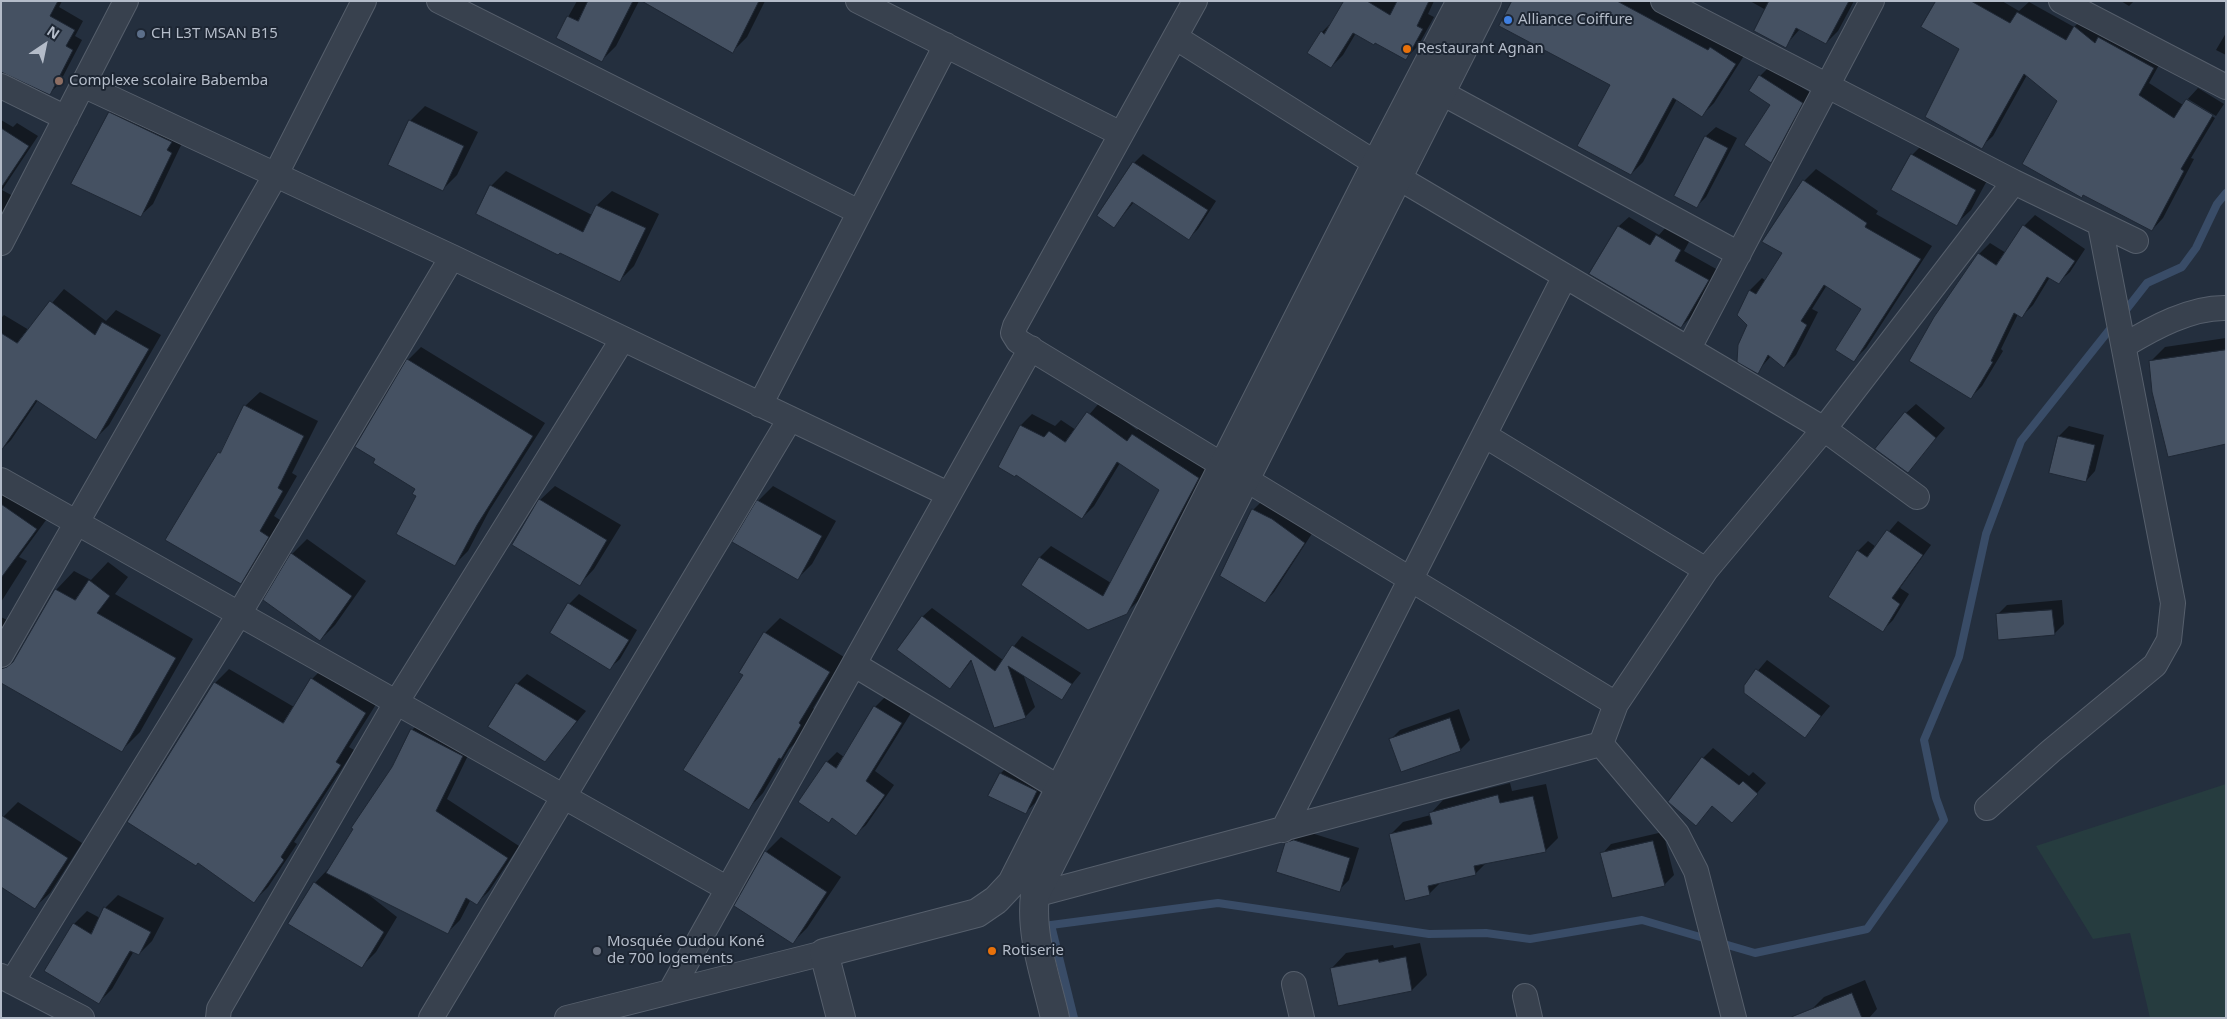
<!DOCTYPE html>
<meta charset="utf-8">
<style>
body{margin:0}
#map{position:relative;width:2227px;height:1019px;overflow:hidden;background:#242f3e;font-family:"Noto Sans",sans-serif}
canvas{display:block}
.frame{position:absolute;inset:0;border:2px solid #b4bcc9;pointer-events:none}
.north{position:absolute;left:20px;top:20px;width:50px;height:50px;-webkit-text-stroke:4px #1d2633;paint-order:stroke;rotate:34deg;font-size:14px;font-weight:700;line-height:20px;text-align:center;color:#b4bcc9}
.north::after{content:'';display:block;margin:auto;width:18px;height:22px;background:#b4bcc9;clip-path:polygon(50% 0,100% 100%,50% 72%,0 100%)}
</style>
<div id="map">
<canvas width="2227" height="1019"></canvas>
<div class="frame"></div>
<div class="north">N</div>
</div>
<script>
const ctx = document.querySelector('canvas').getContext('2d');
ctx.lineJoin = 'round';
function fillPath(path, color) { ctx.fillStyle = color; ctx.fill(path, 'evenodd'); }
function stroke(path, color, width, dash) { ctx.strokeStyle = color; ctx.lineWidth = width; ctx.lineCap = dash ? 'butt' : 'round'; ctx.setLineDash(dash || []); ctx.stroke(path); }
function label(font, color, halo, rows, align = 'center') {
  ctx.font = font + ' "Noto Sans",sans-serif'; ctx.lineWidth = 4; ctx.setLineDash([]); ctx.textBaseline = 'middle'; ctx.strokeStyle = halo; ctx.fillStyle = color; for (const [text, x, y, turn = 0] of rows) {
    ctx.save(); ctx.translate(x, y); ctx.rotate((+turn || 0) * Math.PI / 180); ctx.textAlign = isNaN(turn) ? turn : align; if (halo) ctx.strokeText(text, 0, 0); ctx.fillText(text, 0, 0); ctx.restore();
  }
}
const green = new Path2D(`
 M 2226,784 L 2226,1018 L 2150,1018 L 2130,933 L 2093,939 L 2036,846 Z`);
const shadow = new Path2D(`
 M 1,1 L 62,1 L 59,7 L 83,21 L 75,36 L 82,40 L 59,84 L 50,93 L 7,72 L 1,73 Z
 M 577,1 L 639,1 L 616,46 L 602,60 L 557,37 Z
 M 645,1 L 765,1 L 747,37 L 733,51 Z
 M 1345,1 L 1434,1 L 1428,14 L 1434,17 L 1418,46 L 1406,58 L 1356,33 L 1343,55 L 1331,67 L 1322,32 L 1334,20 Z
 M 1514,1 L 1652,1 L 1747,51 L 1714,103 L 1702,115 L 1677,99 L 1643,162 L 1631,174 L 1612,84 Z
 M 1750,1 L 1854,1 L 1838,31 L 1826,43 L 1800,29 L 1785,46 L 1766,10 Z
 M 1938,1 L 2002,1 L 2019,11 L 2029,2 L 2074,27 L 2086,15 L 2164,56 L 2149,83 L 2183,105 L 2187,100 L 2198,88 L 2224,104 L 2216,116 L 2188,99 L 2188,102 L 2215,118 L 2191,158 L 2194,159 L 2163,218 L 2152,230 L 2059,101 L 2027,75 L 1993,136 L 1981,147 L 1961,48 Z
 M 2121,1 L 2134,1 L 2129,6 Z
 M 2226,33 L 2226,55 L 2216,50 Z
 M 1769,67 L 1811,93 L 1780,152 L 1771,161 L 1772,104 L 1760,76 Z
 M 122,101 L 183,141 L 153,204 L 140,216 L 110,113 Z
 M 425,106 L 478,132 L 457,175 L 442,190 L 410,121 Z
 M 1,120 L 13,127 L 17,123 L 38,136 L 2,190 L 13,196 L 1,220 Z
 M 1716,127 L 1737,138 L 1706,197 L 1696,207 L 1706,136 Z
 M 1927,140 L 1990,175 L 1971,210 L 1956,224 L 1912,155 Z
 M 1143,154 L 1216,201 L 1198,229 L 1189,238 L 1134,202 L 1114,226 L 1099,216 L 1134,163 Z
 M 1816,169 L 1878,211 L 1876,214 L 1932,246 L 1866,348 L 1854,360 L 1863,309 L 1827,285 L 1812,309 L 1818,312 L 1796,355 L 1784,367 L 1771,356 L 1757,372 L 1748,325 L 1750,290 L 1762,278 L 1766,281 L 1783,252 L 1804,181 Z
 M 506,171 L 592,215 L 597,205 L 612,191 L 659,214 L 634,266 L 620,280 L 560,252 L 491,186 Z
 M 2035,215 L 2085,249 L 2070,272 L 2058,283 L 2050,277 L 2033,305 L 2022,316 L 2018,314 L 2001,349 L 2003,351 L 1982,386 L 1971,397 L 1979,254 L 1990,243 L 2006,253 L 2024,226 Z
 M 1629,217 L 1659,235 L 1667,226 L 1690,240 L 1684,251 L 1718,270 L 1691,317 L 1681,327 L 1590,273 L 1619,226 Z
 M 64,289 L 106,321 L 116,310 L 161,335 L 109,425 L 96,438 L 38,400 L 11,440 L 1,450 L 1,318 L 4,315 L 29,330 Z
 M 2226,338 L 2226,408 L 2151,361 L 2165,347 Z
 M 421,347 L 545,423 L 489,511 L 468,551 L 455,564 L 416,489 L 408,360 Z
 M 260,392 L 318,421 L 292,473 L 297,476 L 274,516 L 283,522 L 255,568 L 240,583 L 219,453 L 225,447 L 245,406 Z
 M 1100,402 L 1137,430 L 1144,423 L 1210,466 L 1138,601 L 1126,613 L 1023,585 L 1040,557 L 1051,546 L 1111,583 L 1161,489 L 1120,463 L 1094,506 L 1082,518 L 1017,473 L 999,467 L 1021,425 L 1032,414 L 1055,426 L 1061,420 L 1076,430 Z
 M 1916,404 L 1945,428 L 1907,471 L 1906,413 Z
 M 2069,426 L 2104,435 L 2095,471 L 2086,481 L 2050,472 L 2059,436 Z
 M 1,481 L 49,516 L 19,557 L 27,561 L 1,602 Z
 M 555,486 L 621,525 L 594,569 L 580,584 L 540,500 Z
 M 773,486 L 836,521 L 812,564 L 798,578 L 734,542 L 758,501 Z
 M 1263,500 L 1313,532 L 1274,592 L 1265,602 L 1253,510 Z
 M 1898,521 L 1931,545 L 1900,588 L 1909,594 L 1893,620 L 1883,630 L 1830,596 L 1858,551 L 1868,541 L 1876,547 Z
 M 307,539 L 366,581 L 335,625 L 320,640 L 265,600 L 292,554 Z
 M 108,562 L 128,577 L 115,594 L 193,639 L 140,732 L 122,750 L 7,667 L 17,658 L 56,590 L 74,571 L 91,580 Z
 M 579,594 L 637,630 L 620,659 L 610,668 L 552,632 L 569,604 Z
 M 2062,600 L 2064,624 L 2054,634 L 1997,615 L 2007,605 Z
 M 932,608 L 1003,660 L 1022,636 L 1081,673 L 1061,698 L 1023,674 L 1035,707 L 1025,717 L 972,660 L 950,688 L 922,617 Z
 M 1,617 L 9,621 L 1,637 Z
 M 780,618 L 844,657 L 813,708 L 815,710 L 795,743 L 789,749 L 763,793 L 749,808 L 744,674 L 741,672 L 765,633 Z
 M 1767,660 L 1830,706 L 1805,736 L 1745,686 Z
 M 326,665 L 380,698 L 349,747 L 354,750 L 294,842 L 297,844 L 268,887 L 254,901 L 215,683 L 229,669 L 294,707 L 312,679 Z
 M 527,674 L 586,711 L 545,760 L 490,727 L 517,684 Z
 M 885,697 L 911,713 L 875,771 L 894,785 L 866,825 L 856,834 L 827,762 L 837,752 L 844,757 L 875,707 Z
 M 1459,709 L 1470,740 L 1460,750 L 1391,739 L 1400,730 Z
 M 424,718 L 474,743 L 447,799 L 519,846 L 489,891 L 477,903 L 471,899 L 460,920 L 448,932 L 360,888 L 397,917 L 376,952 L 361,967 L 315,883 L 329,868 L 393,768 L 412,730 Z
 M 1713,748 L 1749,776 L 1753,772 L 1766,783 L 1732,821 L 1713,805 L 1696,824 L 1703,758 Z
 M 1010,764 L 1046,781 L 1035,803 L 1025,813 L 1001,773 Z
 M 1510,783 L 1512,791 L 1546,784 L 1558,838 L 1545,851 L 1487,862 L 1475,874 L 1441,882 L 1429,894 L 1390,835 L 1403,822 L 1431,815 L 1431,813 L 1443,800 Z
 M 18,802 L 82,843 L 50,893 L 35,907 L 3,817 Z
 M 1305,831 L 1359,848 L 1349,880 L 1339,890 L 1286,844 L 1296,834 Z
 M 1663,832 L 1674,875 L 1664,885 L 1602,854 L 1611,844 Z
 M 781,837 L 841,877 L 807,928 L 793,942 L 736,905 L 766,852 Z
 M 118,895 L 164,918 L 152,941 L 139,954 L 134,951 L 112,989 L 99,1002 L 74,924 L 87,911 L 100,918 L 105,908 Z
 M 1420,943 L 1427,975 L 1412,990 L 1339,1004 L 1332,968 L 1346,953 L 1393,945 L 1394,948 Z
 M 1865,980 L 1877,1009 L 1869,1018 L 1815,1018 L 1811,1010 L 1824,997 Z`);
const stream = new Path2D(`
 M 2122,315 L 2147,283 L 2182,267 L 2196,248 L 2217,204 L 2226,193
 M 1074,1018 L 1051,925 L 1218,903 L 1429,934 L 1486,933 L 1530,939 L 1642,920 L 1755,953 L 1867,929 L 1944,820 L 1936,798 L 1924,740 L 1959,657 L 1986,534 L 2021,441 L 2114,324`);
const building = new Path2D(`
 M 1,1 L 58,1 L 50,16 L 75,30 L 66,46 L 73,50 L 50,95 L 1,72 Z
 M 588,1 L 633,1 L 602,62 L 556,38 L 567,16 L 578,21 Z
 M 642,1 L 759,1 L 733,53 Z
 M 1344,1 L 1367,1 L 1390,15 L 1397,1 L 1429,1 L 1417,26 L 1423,29 L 1406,60 L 1375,43 L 1374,45 L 1353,33 L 1331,68 L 1307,53 L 1321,31 L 1324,34 Z
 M 1512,1 L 1617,1 L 1708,50 L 1710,47 L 1736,64 L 1702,117 L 1673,98 L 1631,175 L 1577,146 L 1610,85 L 1499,26 Z
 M 1769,1 L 1849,1 L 1826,44 L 1796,28 L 1786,48 L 1754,31 Z
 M 1936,1 L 1971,1 L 2010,23 L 2017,12 L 2066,40 L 2074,26 L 2095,43 L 2098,37 L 2154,68 L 2139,95 L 2174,118 L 2186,99 L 2213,115 L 2181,169 L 2184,171 L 2152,231 L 2083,195 L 2082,198 L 2022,164 L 2057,101 L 2024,74 L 1982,149 L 1925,117 L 1959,49 L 1921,27 Z
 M 1759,75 L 1803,103 L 1771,163 L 1744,145 L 1770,105 L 1749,91 Z
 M 109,112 L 172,142 L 167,150 L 172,153 L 141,217 L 71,184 Z
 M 409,120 L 464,146 L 443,191 L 388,165 Z
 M 1,128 L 29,146 L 1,188 Z
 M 1705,136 L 1728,148 L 1697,208 L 1674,196 Z
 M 1911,154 L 1976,190 L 1957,226 L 1891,190 Z
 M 1133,162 L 1208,210 L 1189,240 L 1132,202 L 1114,228 L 1097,216 Z
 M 1803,180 L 1867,223 L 1865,227 L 1921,259 L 1854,362 L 1835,350 L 1861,309 L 1824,285 L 1801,321 L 1807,325 L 1784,368 L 1768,355 L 1758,374 L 1737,362 L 1738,345 L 1747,325 L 1737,315 L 1749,290 L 1756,294 L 1782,253 L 1762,242 Z
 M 490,185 L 583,232 L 596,205 L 646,228 L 620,282 L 560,253 L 558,255 L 476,214 Z
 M 2023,225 L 2075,261 L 2059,284 L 2047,277 L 2022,318 L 2014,313 L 1991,361 L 1993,362 L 1971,399 L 1909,361 L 1934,317 L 1978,253 L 1996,265 Z
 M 1618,226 L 1650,245 L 1656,235 L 1681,250 L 1675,261 L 1709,280 L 1681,328 L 1589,274 Z
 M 50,301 L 95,335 L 102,322 L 149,349 L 96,440 L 36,400 L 1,451 L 1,333 L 17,343 Z
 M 2226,350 L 2226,444 L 2168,457 L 2152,392 L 2149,361 Z
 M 407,359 L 533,436 L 477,525 L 455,566 L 396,534 L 416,496 L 412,494 L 415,489 L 373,463 L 375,459 L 355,447 Z
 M 244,405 L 304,436 L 278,488 L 283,491 L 260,531 L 269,537 L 241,584 L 165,540 L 218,452 L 220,453 Z
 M 1087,412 L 1127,441 L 1132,434 L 1199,478 L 1127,614 L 1088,630 L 1021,585 L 1039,557 L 1103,596 L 1159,490 L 1117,462 L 1082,519 L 1016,475 L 1015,477 L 998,467 L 1020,425 L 1044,437 L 1049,431 L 1065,442 Z
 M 1905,412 L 1936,438 L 1908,473 L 1875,449 Z
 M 2058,436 L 2095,445 L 2086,482 L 2049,473 Z
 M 539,499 L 607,540 L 580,586 L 512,545 Z
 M 757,500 L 822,536 L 798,580 L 732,542 Z
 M 1,504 L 37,529 L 1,578 Z
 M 1252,509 L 1272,519 L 1305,543 L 1265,603 L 1220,576 Z
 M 1887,530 L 1923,555 L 1892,598 L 1900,604 L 1883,632 L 1828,597 L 1857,550 L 1867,557 Z
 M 291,553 L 352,596 L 320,641 L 263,600 Z
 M 89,580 L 110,596 L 97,613 L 176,658 L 122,752 L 1,683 L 1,669 L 7,667 L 13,662 L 55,589 L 75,600 Z
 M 568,603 L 629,640 L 610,670 L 550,633 Z
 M 2052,610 L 2055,635 L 1998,640 L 1996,614 Z
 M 922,616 L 995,671 L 1012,645 L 1072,684 L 1062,700 L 1008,666 L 1026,718 L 994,728 L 971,660 L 950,689 L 897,650 Z
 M 764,632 L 830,672 L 799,723 L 801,725 L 781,759 L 779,758 L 749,810 L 683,770 L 743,675 L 739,673 Z
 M 1756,669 L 1821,716 L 1805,738 L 1744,693 L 1744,686 Z
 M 311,678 L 366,713 L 336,762 L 341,765 L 281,857 L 284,860 L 254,903 L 198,863 L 196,866 L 127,822 L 214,682 L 283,723 Z
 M 516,683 L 577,721 L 545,762 L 488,727 Z
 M 874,706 L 902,723 L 866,781 L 885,795 L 856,836 L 832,818 L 829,823 L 798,802 L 826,761 L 836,768 Z
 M 1450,718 L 1461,751 L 1401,772 L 1389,739 Z
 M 411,729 L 463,756 L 436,811 L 508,858 L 477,905 L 466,898 L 448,934 L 326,873 L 353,829 L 351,828 L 392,767 Z
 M 1702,757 L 1739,785 L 1743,781 L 1758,794 L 1732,823 L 1712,806 L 1696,826 L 1668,802 Z
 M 1000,773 L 1037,791 L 1026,814 L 988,796 Z
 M 1498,795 L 1500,803 L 1533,796 L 1546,852 L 1474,866 L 1476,875 L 1428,886 L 1430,895 L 1405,901 L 1389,834 L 1432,824 L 1429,813 Z
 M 1,815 L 68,858 L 35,909 L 1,887 Z
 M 1294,840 L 1350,858 L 1340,892 L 1276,872 L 1285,843 Z
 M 1653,841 L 1665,886 L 1612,898 L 1600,853 Z
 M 765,851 L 827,892 L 793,944 L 734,906 Z
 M 314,882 L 384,932 L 362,968 L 288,924 Z
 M 104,907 L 151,932 L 139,955 L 130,951 L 99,1004 L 44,971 L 73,923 L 91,934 Z
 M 1406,957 L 1412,991 L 1338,1006 L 1330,968 L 1378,959 L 1379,962 Z
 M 1852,993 L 1862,1018 L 1792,1018 L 1792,1017 Z`);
const minor = new Path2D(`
 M 439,1 L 859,212
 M 858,1 L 1121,134
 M 1195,1 L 1015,326 L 1013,333 L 1018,341 L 1616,704
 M 1663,1 L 2014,182 L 2136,241
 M 2061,1 L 2226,87
 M 1175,37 L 1399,178 L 1824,429 L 1917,497
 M 83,85 L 452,257 L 948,494
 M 1,86 L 66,118
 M 1442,93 L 1739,254
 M 1,243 L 126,1
 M 2125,345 C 2153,328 2191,307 2226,308
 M 1689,348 L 1872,1
 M 760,405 L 946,45
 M 1484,435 L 1706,570
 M 1,480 L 728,889
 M 1,655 L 275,176 L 364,1
 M 855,665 L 1061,789
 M 1601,744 L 1616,704 L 1706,570 L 1824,429 L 2014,182
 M 1601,744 L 1677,834 L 1696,871 L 1734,1018
 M 1987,808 L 2051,751 L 2155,665 L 2169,640 L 2173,603 L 2100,225
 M 1283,830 L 1565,276
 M 1035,895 L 1601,744
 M 1,976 L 82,1018
 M 12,982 L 239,614 L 452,257
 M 1294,984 L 1302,1018
 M 670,992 L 1031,348
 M 1525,996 L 1530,1018
 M 218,1018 L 219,1009 L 396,703 L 622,340
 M 431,1018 L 790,419
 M 567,1018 L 824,953`);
const tertiary = new Path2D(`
 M 841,1018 L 824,953 L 977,913 L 996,900 L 1012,883 L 1376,164 L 1461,1
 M 1055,1018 C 1046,978 1030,936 1035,895 L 1487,1`);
const markers = [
 [1508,20,5,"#3f7fe0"],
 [141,34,5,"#5c6f8a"],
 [1407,49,5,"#e8710a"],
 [59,81,5,"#8d6e63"],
 [597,951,5,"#6b7280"],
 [992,951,5,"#e8710a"]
];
const poiNames = [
 ["Alliance Coiffure",1518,20],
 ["CH L3T MSAN B15",151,34],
 ["Restaurant Agnan",1417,49],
 ["Complexe scolaire Babemba",69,81],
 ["Mosquée Oudou Koné",607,942],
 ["de 700 logements",607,959],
 ["Rotiserie",1002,951]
];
fillPath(green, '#263c3f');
fillPath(shadow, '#0007');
stroke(stream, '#394c67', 8);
fillPath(building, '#455162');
stroke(building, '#1f2835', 1);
stroke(minor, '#565f6c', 26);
stroke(tertiary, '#565f6c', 30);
stroke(minor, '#38414e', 24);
stroke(tertiary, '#38414e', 28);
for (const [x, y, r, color] of markers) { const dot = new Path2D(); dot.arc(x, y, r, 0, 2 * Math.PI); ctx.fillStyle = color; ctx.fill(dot); stroke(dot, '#1d2633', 2); }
label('15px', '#b4bcc9', '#1d2633', poiNames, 'left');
</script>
